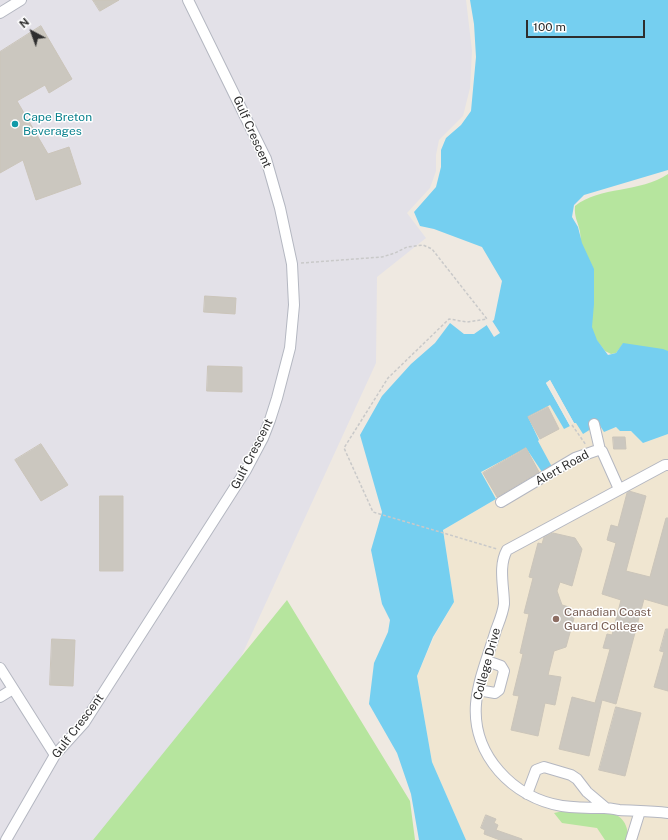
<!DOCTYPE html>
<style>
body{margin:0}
#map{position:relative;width:668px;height:840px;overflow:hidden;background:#efe9e1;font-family:"Public Sans",sans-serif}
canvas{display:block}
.north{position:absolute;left:12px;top:12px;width:40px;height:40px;-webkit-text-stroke:3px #fff;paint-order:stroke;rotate:319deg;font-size:11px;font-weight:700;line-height:16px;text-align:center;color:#2e2e2e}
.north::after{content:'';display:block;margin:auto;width:14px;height:18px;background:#2e2e2e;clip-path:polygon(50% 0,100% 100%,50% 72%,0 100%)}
.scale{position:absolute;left:526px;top:20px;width:119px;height:18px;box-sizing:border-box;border:2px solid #2e2e2e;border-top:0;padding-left:5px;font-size:12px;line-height:14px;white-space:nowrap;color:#2e2e2e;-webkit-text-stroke:3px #fff;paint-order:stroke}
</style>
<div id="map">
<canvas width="668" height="840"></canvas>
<div class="north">N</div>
<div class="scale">100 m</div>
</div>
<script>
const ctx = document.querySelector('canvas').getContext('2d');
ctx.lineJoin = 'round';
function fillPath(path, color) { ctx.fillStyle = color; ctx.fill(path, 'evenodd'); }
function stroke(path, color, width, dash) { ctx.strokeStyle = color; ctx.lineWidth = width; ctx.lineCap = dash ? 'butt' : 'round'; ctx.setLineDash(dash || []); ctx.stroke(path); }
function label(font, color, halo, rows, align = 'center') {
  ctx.font = font + ' "Public Sans",sans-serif'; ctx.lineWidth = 3; ctx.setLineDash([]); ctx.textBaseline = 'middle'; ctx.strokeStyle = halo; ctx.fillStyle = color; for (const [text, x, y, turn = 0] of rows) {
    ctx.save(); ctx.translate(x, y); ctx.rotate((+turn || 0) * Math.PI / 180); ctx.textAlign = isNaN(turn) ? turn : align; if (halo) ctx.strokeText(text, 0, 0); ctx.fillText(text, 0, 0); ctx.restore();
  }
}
const industrial = new Path2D(`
 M 0,0 L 466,0 L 472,51 L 470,88 L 463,116 L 439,140 L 436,155 L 436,171 L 430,188 L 407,213 L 426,238 L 377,277 L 376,363 L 157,840 L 0,840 Z`);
const education = new Path2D(`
 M 550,380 L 576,423 L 597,424 L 610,428 L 618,428 L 620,431 L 631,431 L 643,443 L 668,434 L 668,840 L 466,840 L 432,762 L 417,676 L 434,637 L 454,602 L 443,530 L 496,499 L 481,472 L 526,447 L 542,472 L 539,440 L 528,417 L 551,404 L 564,429 L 546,383 Z`);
const green = new Path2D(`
 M 668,174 L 668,354 L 623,344 L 616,353 L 611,354 L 605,351 L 591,333 L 580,232 C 578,221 574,218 575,206 C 600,186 640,193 668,174 Z
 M 287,600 L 410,801 L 415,840 L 93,840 Z
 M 568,810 C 581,811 608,811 618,816 C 626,821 628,830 628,838 L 627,840 L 605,840 L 597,828 L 562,823 L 554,813 Z`);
const water = new Path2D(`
 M 470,0 L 668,0 L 668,170 L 584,195 L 574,205 L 572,217 L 578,227 L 582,243 L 594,269 L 594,304 L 592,327 L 597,340 L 608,355 L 616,353 L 623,343 L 663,349 L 668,351 L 668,434 L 643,443 L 631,431 L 620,431 L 616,427 L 604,432 L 599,424 L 583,434 L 576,423 L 574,423 L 550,380 L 546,383 L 570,426 L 564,429 L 550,405 L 528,417 L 539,440 L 538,441 L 552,467 L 542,472 L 526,448 L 481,472 L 496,499 L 443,530 L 454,602 L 433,637 L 417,676 L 432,762 L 466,840 L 419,840 L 411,794 L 397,753 L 369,704 L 374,663 L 388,632 L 390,620 L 382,604 L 371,550 L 382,512 L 360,435 L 382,396 L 411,364 L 435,343 L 450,323 L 464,334 L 474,334 L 494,320 L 502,281 L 482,247 L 434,229 L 420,226 L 414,212 L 436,187 L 441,167 L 441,150 L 446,138 L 461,125 L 471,111 L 476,57 L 474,24 Z`);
const pier = new Path2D(`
 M 491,319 L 500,333 L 494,337 L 486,324 Z
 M 550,380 L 574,423 L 572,424 L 549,383 L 571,425 L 570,426 L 546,383 Z`);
const building = new Path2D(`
 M 93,0 L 119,0 L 100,11 Z
 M 41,26 L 72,79 L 49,93 L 45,85 L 17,101 L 48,154 L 69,147 L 81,184 L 36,200 L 23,160 L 0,173 L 0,52 Z
 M 205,296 L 236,298 L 235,314 L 204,312 Z
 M 208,366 L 242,367 L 242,392 L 207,391 Z
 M 548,407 L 559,429 L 540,439 L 528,417 Z
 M 613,437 L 625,437 L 626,449 L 614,449 Z
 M 41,444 L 68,485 L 41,501 L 15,460 Z
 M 526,448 L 539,472 L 497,497 L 483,473 Z
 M 629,491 L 646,496 L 626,571 L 650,577 L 666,518 L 668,518 L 668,606 L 644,599 L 616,704 L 602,700 L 589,756 L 559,749 L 572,697 L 595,703 L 610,649 L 603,648 L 607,634 L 612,635 L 621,600 L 602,594 L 616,543 L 607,540 L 611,525 L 618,527 L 627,493 Z
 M 100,496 L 123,496 L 123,571 L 100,571 Z
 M 553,533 L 575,538 L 582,549 L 572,586 L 560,582 L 557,591 L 562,605 L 569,607 L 574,618 L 566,647 L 554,651 L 548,675 L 561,677 L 555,705 L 545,703 L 538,736 L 511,730 L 519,696 L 513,695 L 523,654 L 520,653 L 529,614 L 524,613 L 533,578 L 529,577 L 538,543 L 542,544 L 544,537 Z
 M 666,629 L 668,629 L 668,691 L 654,687 L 664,652 L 660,651 Z
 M 52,639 L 75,640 L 73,686 L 50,685 Z
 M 616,707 L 641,713 L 625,776 L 599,770 Z
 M 486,815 L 496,819 L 494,823 L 498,825 L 496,830 L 522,839 L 522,840 L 500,840 L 484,834 L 485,830 L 481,828 Z`);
const path = new Path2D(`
 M 301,263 L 382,257 L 395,253 L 407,247 L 423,245 L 432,249 L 487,319 L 467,322 L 449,319 L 388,378 L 344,448 L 373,512 L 497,549
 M 572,425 L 586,445`);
const minor = new Path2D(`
 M 0,13 L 21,0
 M 594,424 L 600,450
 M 668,465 L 665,465 L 507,550 C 498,566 504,587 504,604 C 503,613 499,622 496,630 C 489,654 478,679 476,704 C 472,755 513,798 562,806 C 576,808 590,808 604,808 C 609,808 614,809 619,810 C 636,811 652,811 668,813
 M 501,502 L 575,458 L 598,450 L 602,451 L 619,489
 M 0,668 L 55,755
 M 478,690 L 495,693 L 499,690 L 504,671 L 501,666 L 487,661
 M 0,697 L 13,689
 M 527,794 L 536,770 L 544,767 L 571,775 L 577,779 L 587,792 L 606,808
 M 6,840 L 55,755 L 84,723 L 246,470 L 263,438 L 270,420 L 277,398 L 290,348 L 294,305 L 292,264 L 280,208 L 266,159 L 188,0
 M 631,840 L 640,811`);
const markers = [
 [15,124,4,"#0f9aa8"],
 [556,619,4,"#8d6e63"]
];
const cultureNames = [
 ["Cape Breton",23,117],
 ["Beverages",23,131]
];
const streetNames = [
 ["Gulf Crescent",252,132,66],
 ["Gulf Crescent",252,454,-63],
 ["Alert Road",562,468,-29],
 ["College Drive",487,664,-75],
 ["Gulf Crescent",78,726,-53]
];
const educationNames = [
 ["Canadian Coast",564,612],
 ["Guard College",564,626]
];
fillPath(industrial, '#e3e1e8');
fillPath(education, '#f0e6d1');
fillPath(green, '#b6e59e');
fillPath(water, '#75cff0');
fillPath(pier, '#efe9e1');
fillPath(building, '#cbc7bf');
stroke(building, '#cbc5ba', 1);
stroke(minor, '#b4b7c1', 12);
stroke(path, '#c9c9c9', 1.5, [3, 2]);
stroke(minor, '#fff', 10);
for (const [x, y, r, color] of markers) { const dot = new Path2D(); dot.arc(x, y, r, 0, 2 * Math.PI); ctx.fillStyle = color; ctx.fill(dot); stroke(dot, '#fff', 1.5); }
label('12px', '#0d838f', '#fff', cultureNames, 'left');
label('12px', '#2e2e2e', '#fff', streetNames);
label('12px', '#785e54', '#fff', educationNames, 'left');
</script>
